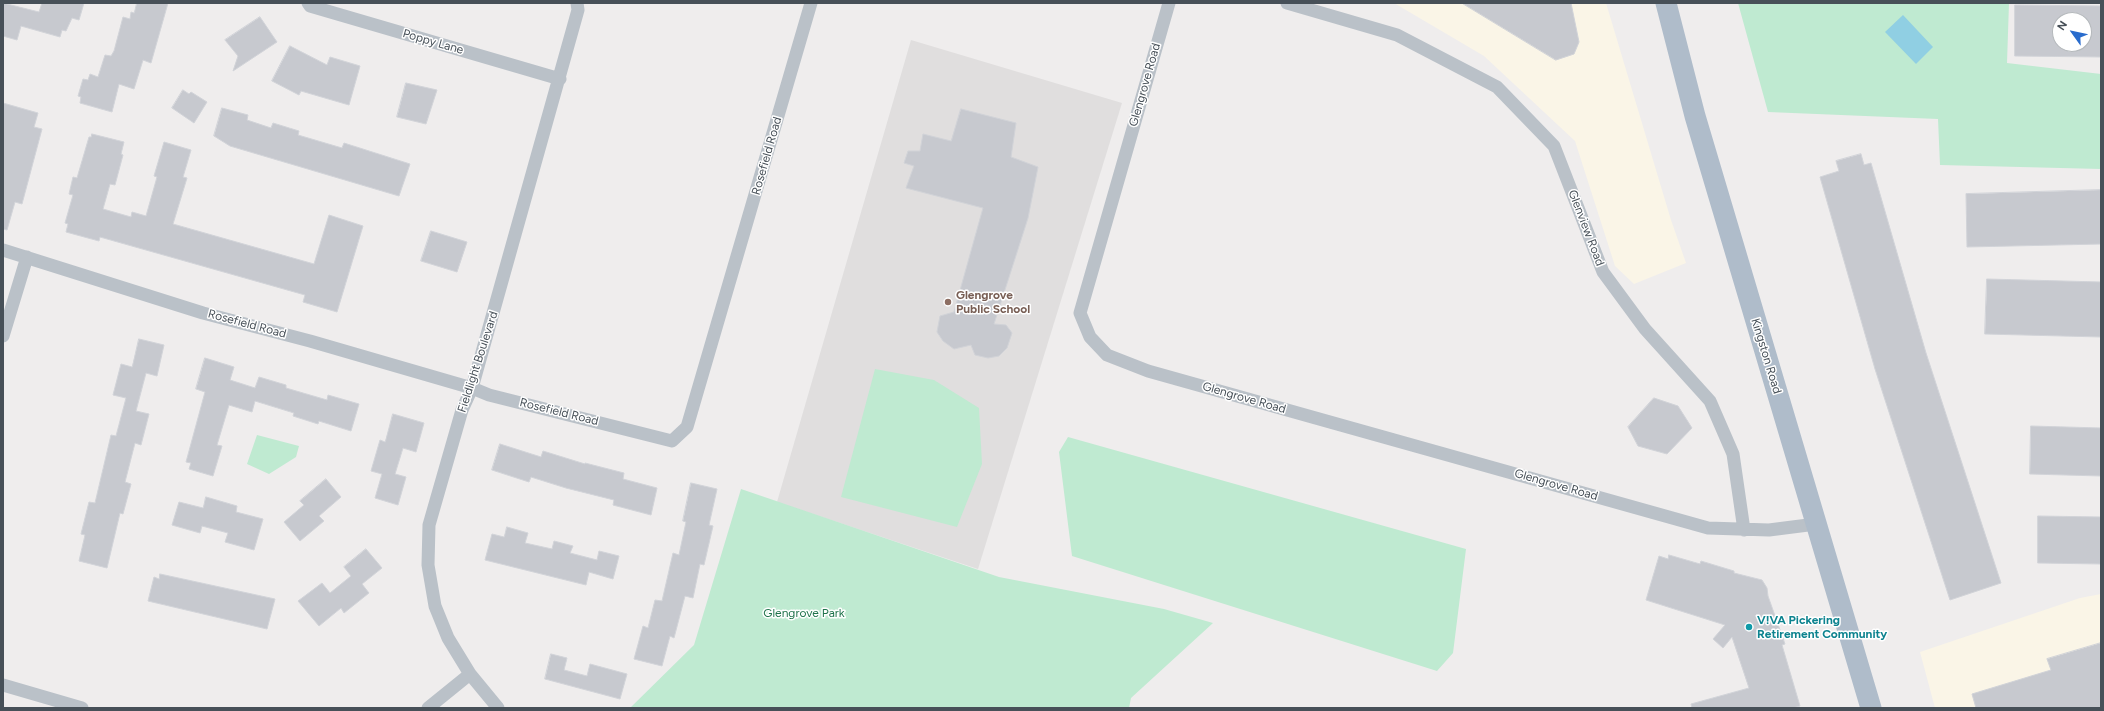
<!DOCTYPE html>
<style>
body{margin:0}
#map{position:relative;width:2104px;height:711px;overflow:hidden;background:#efeded;font-family:Figtree,sans-serif}
canvas{display:block}
.frame{position:absolute;inset:0;border:4px solid #475058;pointer-events:none}
.north{position:absolute;left:2052px;top:12px;width:40px;height:40px;box-sizing:border-box;background:#fff;border:1px solid #b5b9bc;border-radius:50%;rotate:303deg;font-size:11px;font-weight:700;line-height:16px;text-align:center;color:#475058}
.north::after{content:'';display:block;margin:auto;width:14px;height:18px;background:#296ccd;clip-path:polygon(50% 0,100% 100%,50% 72%,0 100%)}
</style>
<div id="map">
<canvas width="2104" height="711"></canvas>
<div class="frame"></div>
<div class="north">N</div>
</div>
<script>
const ctx = document.querySelector('canvas').getContext('2d');
ctx.lineJoin = 'round';
function fillPath(path, color) { ctx.fillStyle = color; ctx.fill(path, 'evenodd'); }
function stroke(path, color, width, dash) { ctx.strokeStyle = color; ctx.lineWidth = width; ctx.lineCap = dash ? 'butt' : 'round'; ctx.setLineDash(dash || []); ctx.stroke(path); }
function label(font, color, halo, rows, align = 'center') {
  ctx.font = font + ' Figtree,sans-serif'; ctx.lineWidth = 3; ctx.setLineDash([]); ctx.textBaseline = 'middle'; ctx.strokeStyle = halo; ctx.fillStyle = color; for (const [text, x, y, turn = 0] of rows) {
    ctx.save(); ctx.translate(x, y); ctx.rotate((+turn || 0) * Math.PI / 180); ctx.textAlign = isNaN(turn) ? turn : align; if (halo) ctx.strokeText(text, 0, 0); ctx.fillText(text, 0, 0); ctx.restore();
  }
}
const commercial = new Path2D(`
 M 1394,3 L 1606,3 L 1671,220 L 1686,263 L 1634,284 L 1615,266 L 1575,141 L 1484,56 Z
 M 2101,594 L 2101,708 L 1935,708 L 1920,652 L 2080,598 Z`);
const education = new Path2D(`
 M 911,40 L 1122,103 L 978,569 L 777,502 Z`);
const green = new Path2D(`
 M 1738,3 L 2009,3 L 2007,63 L 2101,74 L 2101,169 L 1940,165 L 1938,119 L 1768,112 Z
 M 875,369 L 934,380 L 979,408 L 982,464 L 957,527 L 841,497 Z
 M 257,435 L 299,446 L 296,457 L 269,474 L 247,464 Z
 M 1068,437 L 1466,549 L 1453,653 L 1437,671 L 1072,556 L 1059,452 Z
 M 741,489 L 999,577 L 1164,609 L 1213,623 L 1131,698 L 1129,708 L 630,708 L 694,645 Z`);
const water = new Path2D(`
 M 1903,15 L 1933,47 L 1916,64 L 1885,32 Z`);
const building = new Path2D(`
 M 3,3 L 39,12 L 42,3 L 84,3 L 79,20 L 72,18 L 66,31 L 62,30 L 60,37 L 21,26 L 17,40 L 3,36 Z
 M 137,3 L 168,3 L 151,63 L 143,60 L 134,89 L 119,84 L 112,112 L 80,103 L 81,97 L 78,96 L 83,79 L 88,80 L 90,74 L 98,77 L 105,55 L 111,56 L 114,51 L 123,17 L 130,19 L 131,12 L 134,13 Z
 M 1462,3 L 1571,3 L 1579,42 L 1574,54 L 1556,60 Z
 M 2015,5 L 2101,6 L 2101,57 L 2015,56 ZM 2060,20 L 2084,20 L 2084,44 L 2060,44 Z
 M 260,17 L 277,42 L 233,71 L 238,56 L 225,40 Z
 M 290,46 L 327,65 L 330,57 L 360,66 L 349,105 L 301,91 L 299,95 L 272,81 Z
 M 406,83 L 437,90 L 426,124 L 397,117 Z
 M 183,90 L 189,94 L 191,92 L 207,102 L 194,123 L 172,108 Z
 M 3,103 L 38,113 L 34,127 L 42,129 L 22,204 L 15,202 L 7,230 L 3,229 Z
 M 222,108 L 248,115 L 247,120 L 271,128 L 273,123 L 299,131 L 298,135 L 342,148 L 344,143 L 410,164 L 399,196 L 230,146 L 214,136 Z
 M 961,109 L 1016,123 L 1011,157 L 1038,167 L 1028,218 L 994,324 L 1006,325 L 1012,333 L 1007,348 L 999,356 L 988,358 L 975,355 L 971,345 L 954,349 L 943,341 L 937,332 L 940,316 L 954,312 L 983,208 L 906,188 L 914,166 L 904,163 L 908,151 L 920,151 L 923,134 L 951,141 Z
 M 92,134 L 124,142 L 121,154 L 123,155 L 115,185 L 110,184 L 103,209 L 131,217 L 132,212 L 146,216 L 157,177 L 154,176 L 164,142 L 191,150 L 183,177 L 187,178 L 173,224 L 314,264 L 329,215 L 363,226 L 337,312 L 303,302 L 305,295 L 100,237 L 99,241 L 66,232 L 68,224 L 65,223 L 73,195 L 69,194 L 73,177 L 77,178 L 89,137 L 91,137 Z
 M 1861,154 L 1864,165 L 1871,163 L 1926,353 L 2001,583 L 1950,600 L 1875,369 L 1820,177 L 1839,171 L 1836,161 Z
 M 2101,190 L 2101,244 L 1967,247 L 1966,194 Z
 M 431,231 L 467,242 L 457,272 L 421,261 Z
 M 1987,279 L 2101,282 L 2101,337 L 1985,334 Z
 M 139,339 L 164,345 L 157,376 L 146,373 L 136,411 L 149,414 L 141,445 L 135,443 L 125,482 L 131,484 L 123,514 L 120,513 L 107,568 L 79,561 L 85,535 L 81,534 L 89,502 L 95,503 L 111,435 L 116,436 L 126,398 L 113,395 L 121,364 L 132,367 Z
 M 205,358 L 234,367 L 230,380 L 255,388 L 259,377 L 286,385 L 286,388 L 327,400 L 328,395 L 359,404 L 351,431 L 319,421 L 318,424 L 293,416 L 294,413 L 255,401 L 252,412 L 229,405 L 217,445 L 222,446 L 213,476 L 189,469 L 191,463 L 186,462 L 205,392 L 196,389 Z
 M 1654,398 L 1678,406 L 1692,428 L 1667,454 L 1638,446 L 1628,427 Z
 M 393,414 L 424,423 L 416,452 L 403,448 L 395,474 L 406,477 L 398,505 L 375,498 L 382,474 L 371,471 L 380,440 L 385,442 Z
 M 2031,426 L 2101,428 L 2101,476 L 2030,474 Z
 M 500,444 L 541,457 L 543,451 L 585,464 L 585,463 L 624,473 L 623,479 L 657,488 L 651,515 L 613,505 L 614,500 L 566,488 L 531,477 L 529,482 L 492,470 Z
 M 326,479 L 341,497 L 319,516 L 324,521 L 300,541 L 284,522 L 304,505 L 300,501 Z
 M 691,483 L 717,489 L 709,525 L 713,526 L 704,565 L 700,564 L 693,598 L 685,596 L 674,638 L 670,636 L 662,666 L 634,659 L 643,626 L 648,628 L 655,600 L 662,601 L 673,553 L 679,555 L 686,522 L 683,521 Z
 M 206,497 L 237,506 L 236,512 L 263,519 L 254,550 L 225,542 L 228,533 L 202,526 L 200,533 L 172,525 L 179,502 L 203,508 Z
 M 2038,516 L 2101,517 L 2101,564 L 2038,563 Z
 M 507,527 L 528,533 L 525,543 L 552,549 L 554,541 L 573,546 L 570,553 L 597,560 L 599,551 L 619,556 L 613,579 L 589,572 L 586,585 L 485,560 L 492,534 L 504,537 Z
 M 366,549 L 382,568 L 362,584 L 369,593 L 344,613 L 341,608 L 319,626 L 298,601 L 322,583 L 330,593 L 351,576 L 344,567 Z
 M 1669,555 L 1700,564 L 1701,561 L 1734,571 L 1734,573 L 1762,580 L 1767,588 L 1768,596 L 1785,644 L 1782,645 L 1800,706 L 1793,708 L 1692,708 L 1691,704 L 1749,688 L 1732,637 L 1723,648 L 1713,639 L 1725,625 L 1646,600 L 1659,556 L 1668,559 Z
 M 160,574 L 275,599 L 267,629 L 148,601 L 154,577 L 159,579 Z
 M 2101,643 L 2101,708 L 1976,708 L 1972,694 L 2051,670 L 2047,659 Z
 M 551,654 L 567,658 L 564,670 L 587,676 L 590,664 L 627,674 L 620,699 L 545,679 Z`);
const minor = new Path2D(`
 M 308,3 L 310,6 L 560,79
 M 1169,3 L 1080,313 L 1090,337 L 1107,355 L 1148,371 L 1708,528 L 1769,530 L 1816,524
 M 1287,3 L 1397,35 L 1497,87 L 1554,146 L 1603,272 L 1645,329 L 1710,401 L 1733,454 L 1744,530
 M 3,250 L 203,313 L 310,341 L 472,388 L 489,395 L 672,441 L 687,427 L 811,3
 M 3,336 L 27,257
 M 3,685 L 82,708
 M 428,708 L 470,674
 M 498,708 L 470,674 L 448,638 L 435,606 L 428,565 L 429,525 L 462,410 L 472,388 L 578,10 L 577,3`);
const primary = new Path2D(`
 M 1666,3 L 1695,116 L 1871,708`);
const markers = [
 [948,302,4,"#8d6e63"],
 [1749,627,4,"#0f9aa8"]
];
const streetNames = [
 ["Poppy Lane",433,42,16],
 ["Glengrove Road",1145,85,-74],
 ["Rosefield Road",767,156,-74],
 ["Glenview Road",1586,228,69],
 ["Rosefield Road",247,324,15],
 ["Kingston Road",1766,356,73],
 ["Fieldlight Boulevard",478,362,-72],
 ["Glengrove Road",1244,398,16],
 ["Rosefield Road",559,412,14],
 ["Glengrove Road",1556,485,16]
];
const educationNames = [
 ["Glengrove",956,295],
 ["Public School",956,309]
];
const parkNames = [
 ["Glengrove Park",804,613]
];
const cultureNames = [
 ["V!VA Pickering",1757,620],
 ["Retirement Community",1757,634]
];
fillPath(commercial, '#faf5e7');
fillPath(education, '#e0dede');
fillPath(green, '#bfead1');
fillPath(water, '#90cfe3');
fillPath(building, '#c7c9cf');
stroke(building, '#d1d3d8', 1);
stroke(minor, '#bac1c8', 13);
stroke(primary, '#afbcca', 21);
for (const [x, y, r, color] of markers) { const dot = new Path2D(); dot.arc(x, y, r, 0, 2 * Math.PI); ctx.fillStyle = color; ctx.fill(dot); stroke(dot, '#fff', 1.5); }
label('12px', '#475058', '#fff', streetNames);
label('bold 12px', '#785e54', '#fff', educationNames, 'left');
label('12px', '#1f734b', '#fff', parkNames);
label('bold 12px', '#0d838f', '#fff', cultureNames, 'left');
</script>
